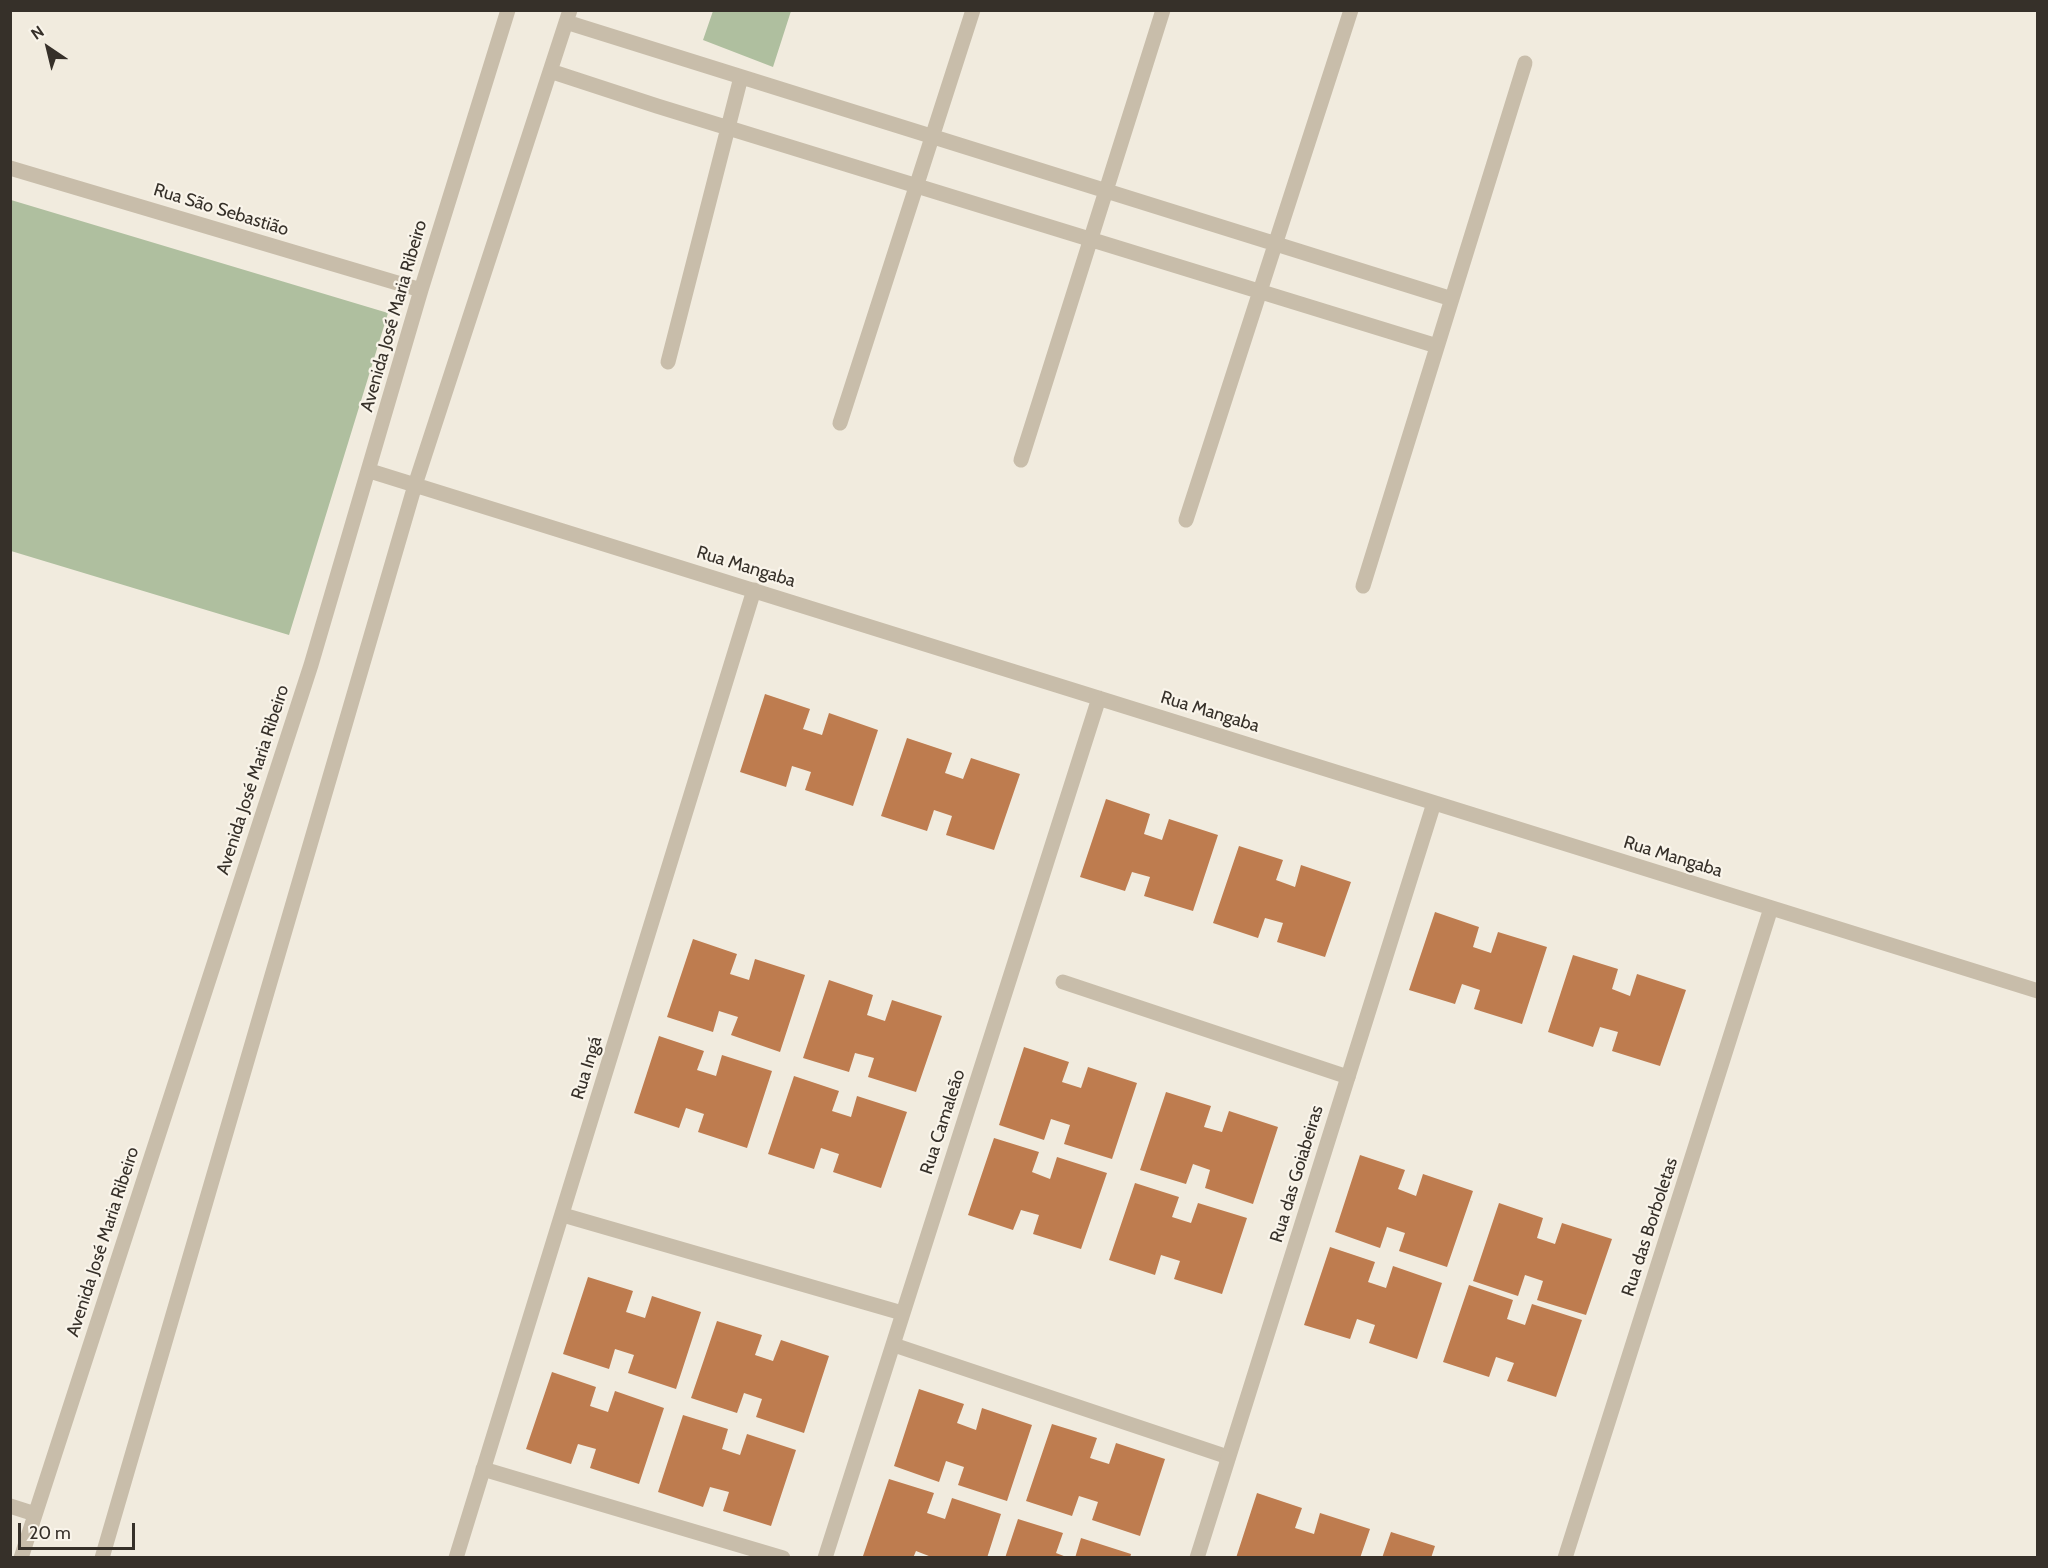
<!DOCTYPE html>
<meta charset="utf-8">
<style>
body{margin:0}
#map{position:relative;width:2048px;height:1568px;overflow:hidden;background:#f1ebde;font-family:Cabin,sans-serif}
canvas{display:block}
.frame{position:absolute;inset:0;border:12px solid #363029;pointer-events:none}
.north{position:absolute;left:18px;top:18px;width:60px;height:60px;-webkit-text-stroke:4px #f9f4ea;paint-order:stroke;rotate:325deg;font-size:16px;font-weight:700;line-height:24px;text-align:center;color:#363029}
.north::after{content:'';display:block;margin:auto;width:21px;height:27px;background:#363029;clip-path:polygon(50% 0,100% 100%,50% 72%,0 100%)}
.scale{position:absolute;left:18px;top:1523px;width:117px;height:27px;box-sizing:border-box;border:3px solid #363029;border-top:0;padding-left:8px;font-size:18px;line-height:21px;white-space:nowrap;color:#363029;-webkit-text-stroke:4px #f9f4ea;paint-order:stroke}
</style>
<div id="map">
<canvas width="2048" height="1568"></canvas>
<div class="frame"></div>
<div class="north">N</div>
<div class="scale">20 m</div>
</div>
<script>
const ctx = document.querySelector('canvas').getContext('2d');
ctx.lineJoin = 'round';
function fillPath(path, color) { ctx.fillStyle = color; ctx.fill(path, 'evenodd'); }
function stroke(path, color, width, dash) { ctx.strokeStyle = color; ctx.lineWidth = width; ctx.lineCap = dash ? 'butt' : 'round'; ctx.setLineDash(dash || []); ctx.stroke(path); }
function label(font, color, halo, rows, align = 'center') {
  ctx.font = font + ' Cabin,sans-serif'; ctx.lineWidth = 4.5; ctx.setLineDash([]); ctx.textBaseline = 'middle'; ctx.strokeStyle = halo; ctx.fillStyle = color; for (const [text, x, y, turn = 0] of rows) {
    ctx.save(); ctx.translate(x, y); ctx.rotate((+turn || 0) * Math.PI / 180); ctx.textAlign = isNaN(turn) ? turn : align; if (halo) ctx.strokeText(text, 0, 0); ctx.fillText(text, 0, 0); ctx.restore();
  }
}
const green = new Path2D(`
 M 713,11 L 791,11 L 773,67 L 703,40 Z
 M 11,200 L 388,313 L 289,635 L 11,551 Z`);
const building = new Path2D(`
 M 765,694 L 810,709 L 803,729 L 822,735 L 829,713 L 878,730 L 853,806 L 805,790 L 811,772 L 792,766 L 786,787 L 740,772 Z
 M 907,738 L 952,753 L 945,773 L 963,779 L 971,758 L 1020,774 L 994,850 L 946,835 L 952,816 L 934,810 L 927,831 L 881,816 Z
 M 1106,799 L 1150,814 L 1144,834 L 1162,840 L 1169,819 L 1218,835 L 1193,911 L 1144,896 L 1150,877 L 1132,872 L 1125,891 L 1080,877 Z
 M 1239,846 L 1283,860 L 1276,880 L 1295,887 L 1301,865 L 1351,882 L 1325,957 L 1277,942 L 1283,923 L 1265,918 L 1258,938 L 1213,923 Z
 M 1435,912 L 1479,927 L 1473,947 L 1491,953 L 1498,932 L 1547,947 L 1522,1024 L 1474,1009 L 1480,990 L 1462,984 L 1455,1004 L 1409,990 Z
 M 693,939 L 737,954 L 730,974 L 749,980 L 755,959 L 805,975 L 780,1052 L 731,1035 L 738,1017 L 719,1011 L 713,1032 L 667,1017 Z
 M 1573,955 L 1618,969 L 1612,989 L 1630,996 L 1637,974 L 1686,990 L 1660,1066 L 1612,1051 L 1618,1032 L 1600,1027 L 1593,1047 L 1548,1032 Z
 M 829,980 L 873,995 L 867,1015 L 885,1021 L 892,1000 L 942,1016 L 916,1092 L 868,1077 L 874,1058 L 855,1053 L 849,1072 L 803,1058 Z
 M 659,1036 L 704,1051 L 697,1070 L 716,1076 L 722,1055 L 772,1071 L 747,1148 L 698,1132 L 704,1114 L 686,1108 L 679,1128 L 634,1113 Z
 M 1024,1047 L 1069,1062 L 1062,1082 L 1081,1088 L 1088,1067 L 1137,1083 L 1112,1159 L 1064,1144 L 1070,1125 L 1051,1119 L 1044,1140 L 999,1125 Z
 M 794,1076 L 839,1091 L 832,1111 L 851,1117 L 857,1096 L 907,1112 L 881,1188 L 833,1172 L 839,1154 L 821,1148 L 814,1169 L 768,1154 Z
 M 1166,1092 L 1211,1106 L 1204,1127 L 1222,1132 L 1229,1111 L 1278,1127 L 1253,1204 L 1205,1188 L 1210,1170 L 1193,1164 L 1186,1184 L 1140,1170 Z
 M 994,1138 L 1039,1152 L 1032,1172 L 1050,1179 L 1057,1157 L 1107,1173 L 1081,1249 L 1033,1234 L 1039,1215 L 1021,1210 L 1013,1230 L 968,1215 Z
 M 1360,1155 L 1405,1170 L 1398,1189 L 1416,1196 L 1423,1174 L 1473,1191 L 1447,1267 L 1399,1251 L 1405,1233 L 1387,1227 L 1380,1248 L 1335,1232 Z
 M 1135,1183 L 1179,1197 L 1172,1217 L 1191,1223 L 1198,1203 L 1247,1218 L 1222,1294 L 1174,1279 L 1180,1261 L 1161,1255 L 1155,1275 L 1109,1260 Z
 M 1499,1203 L 1543,1218 L 1537,1238 L 1555,1244 L 1562,1223 L 1612,1239 L 1586,1315 L 1537,1300 L 1543,1281 L 1525,1275 L 1518,1296 L 1473,1281 Z
 M 1330,1247 L 1375,1262 L 1368,1282 L 1386,1288 L 1393,1266 L 1442,1283 L 1417,1359 L 1369,1343 L 1375,1325 L 1357,1319 L 1350,1339 L 1304,1325 Z
 M 588,1277 L 633,1291 L 626,1312 L 645,1318 L 652,1296 L 701,1312 L 676,1389 L 628,1373 L 634,1355 L 615,1349 L 609,1369 L 563,1354 Z
 M 1469,1285 L 1513,1300 L 1507,1319 L 1525,1325 L 1532,1304 L 1582,1320 L 1556,1397 L 1507,1381 L 1514,1363 L 1496,1357 L 1489,1377 L 1443,1362 Z
 M 717,1321 L 762,1335 L 755,1355 L 773,1361 L 781,1340 L 829,1356 L 804,1433 L 756,1417 L 762,1399 L 744,1393 L 737,1413 L 691,1398 Z
 M 552,1372 L 596,1387 L 590,1406 L 608,1412 L 615,1391 L 664,1408 L 639,1484 L 590,1468 L 596,1449 L 578,1444 L 571,1464 L 526,1449 Z
 M 919,1389 L 964,1404 L 957,1423 L 976,1430 L 982,1408 L 1032,1425 L 1007,1501 L 958,1485 L 964,1467 L 946,1461 L 939,1482 L 894,1466 Z
 M 683,1415 L 728,1429 L 722,1449 L 740,1455 L 747,1434 L 796,1450 L 771,1526 L 723,1511 L 729,1492 L 710,1487 L 703,1507 L 658,1492 Z
 M 1052,1424 L 1097,1438 L 1090,1458 L 1109,1464 L 1116,1443 L 1165,1459 L 1140,1536 L 1092,1520 L 1098,1502 L 1079,1496 L 1072,1516 L 1026,1501 Z
 M 889,1479 L 934,1493 L 927,1513 L 945,1519 L 952,1498 L 1001,1514 L 987,1558 L 934,1558 L 916,1551 L 913,1558 L 863,1556 Z
 M 1257,1493 L 1302,1508 L 1295,1528 L 1314,1534 L 1320,1513 L 1370,1529 L 1360,1558 L 1236,1558 Z
 M 1018,1519 L 1063,1533 L 1056,1553 L 1069,1558 L 1005,1558 Z
 M 1391,1532 L 1435,1546 L 1431,1558 L 1382,1558 Z
 M 1081,1538 L 1131,1554 L 1130,1558 L 1075,1558 Z`);
const service = new Path2D(`
 M 1063,982 L 1348,1077
 M 563,1215 L 902,1313
 M 894,1345 L 1228,1457
 M 483,1469 L 783,1558`);
const minor = new Path2D(`
 M 566,22 L 1452,299
 M 550,71 L 657,106 L 1437,346
 M 10,168 L 421,290
 M 668,362 L 741,77
 M 840,423 L 973,10
 M 1021,460 L 1163,10
 M 370,471 L 2038,991
 M 1186,520 L 1351,10
 M 1363,586 L 1525,63
 M 10,1506 L 35,1514
 M 21,1558 L 311,665 L 421,290 L 508,10
 M 102,1558 L 415,485 L 570,10
 M 456,1558 L 754,590
 M 825,1558 L 1099,698
 M 1197,1558 L 1434,803
 M 1565,1558 L 1771,908`);
const streetNames = [
 ["Rua São Sebastião",221,210,17],
 ["Avenida José Maria Ribeiro",394,316,-74],
 ["Rua Mangaba",746,567,17],
 ["Rua Mangaba",1210,712,17],
 ["Avenida José Maria Ribeiro",253,780,-72],
 ["Rua Mangaba",1673,857,17],
 ["Rua Ingá",587,1068,-73],
 ["Rua Camaleão",943,1122,-72],
 ["Rua das Goiabeiras",1297,1174,-73],
 ["Rua das Borboletas",1650,1227,-72],
 ["Avenida José Maria Ribeiro",103,1242,-72]
];
fillPath(green, '#afbf9f');
fillPath(building, '#be7c4f');
stroke(service, '#c8bdaa', 15);
stroke(minor, '#c8bdaa', 15);
label('18px', '#363029', '#f9f4ea', streetNames);
</script>
